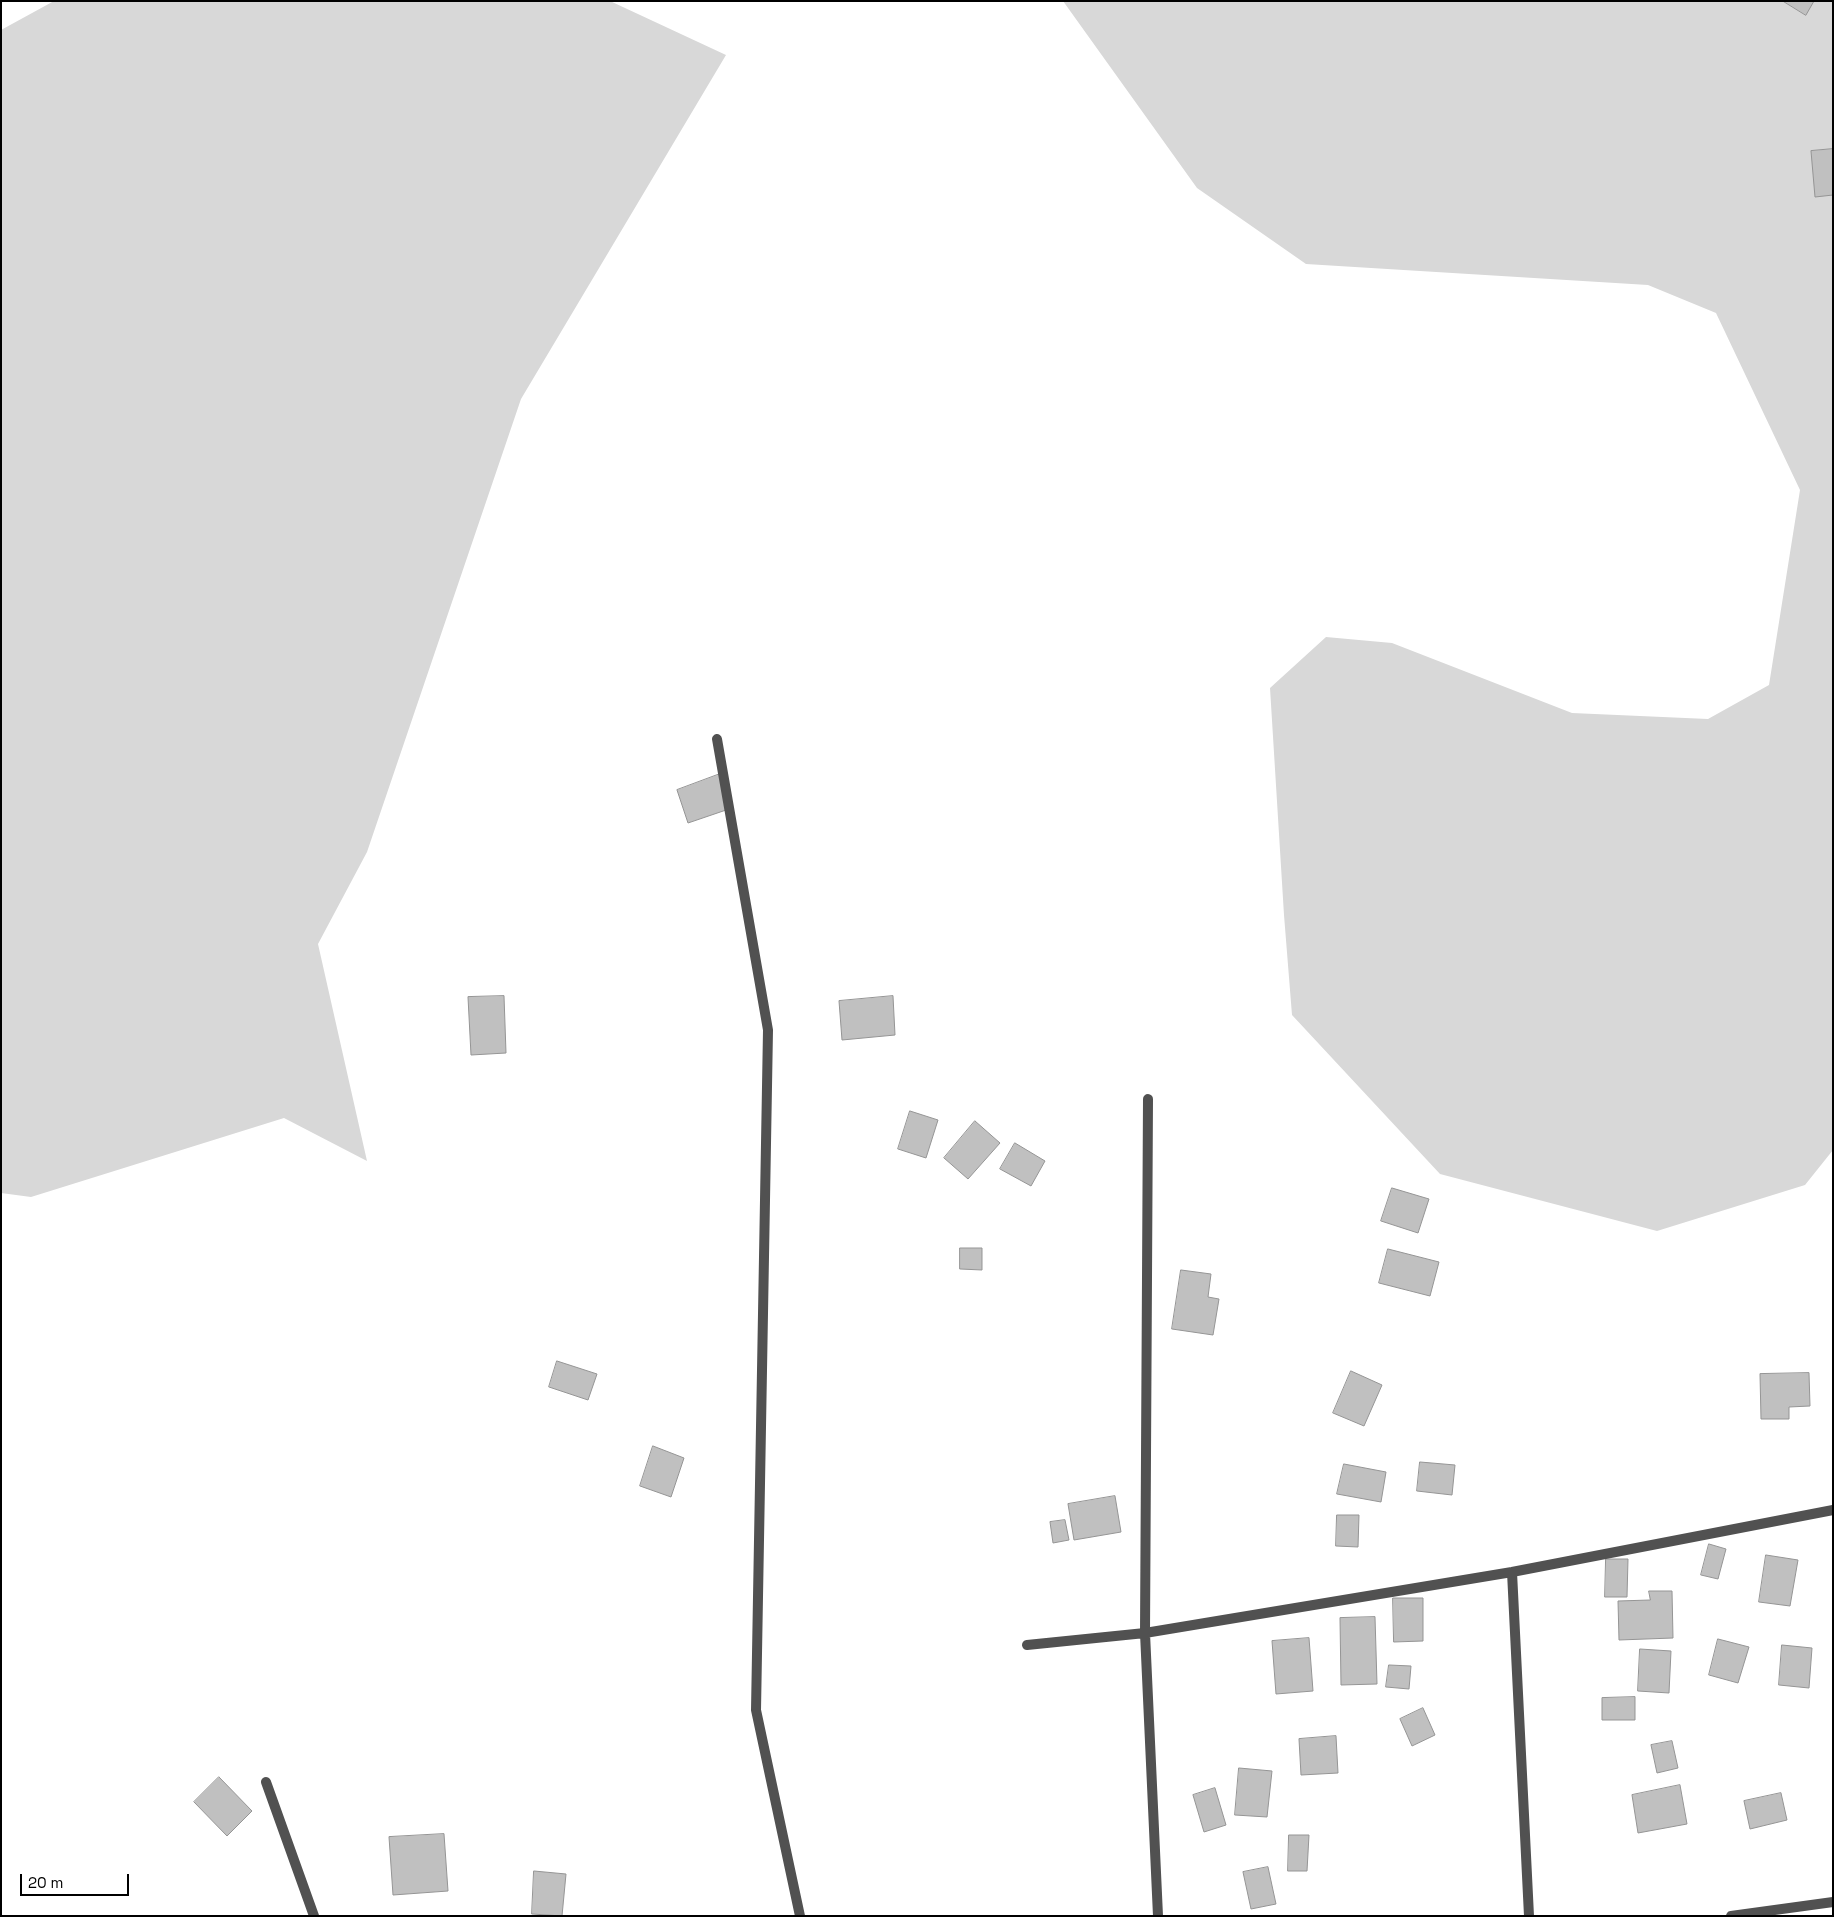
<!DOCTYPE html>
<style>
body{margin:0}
#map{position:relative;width:1834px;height:1917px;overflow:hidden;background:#fff;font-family:"Space Grotesk",sans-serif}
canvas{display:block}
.frame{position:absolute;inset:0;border:2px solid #000;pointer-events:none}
.scale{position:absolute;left:20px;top:1874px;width:109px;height:22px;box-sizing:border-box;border:2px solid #000;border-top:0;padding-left:6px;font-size:15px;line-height:18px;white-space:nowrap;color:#000;-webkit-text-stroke:4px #fff;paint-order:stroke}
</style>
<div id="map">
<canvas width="1834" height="1917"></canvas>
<div class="frame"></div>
<div class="scale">20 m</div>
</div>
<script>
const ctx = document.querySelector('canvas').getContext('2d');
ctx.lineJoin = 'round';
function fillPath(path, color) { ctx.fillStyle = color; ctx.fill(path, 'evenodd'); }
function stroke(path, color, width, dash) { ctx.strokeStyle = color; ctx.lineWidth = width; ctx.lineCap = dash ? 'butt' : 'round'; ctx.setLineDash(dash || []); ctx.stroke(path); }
const green = new Path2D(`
 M 54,1 L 610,1 L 726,55 L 521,399 L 367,852 L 318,944 L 367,1161 L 284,1118 L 31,1197 L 1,1193 L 1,30 Z
 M 1063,1 L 1833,1 L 1833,1150 L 1805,1185 L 1657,1231 L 1440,1174 L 1292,1015 L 1284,915 L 1270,688 L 1326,637 L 1392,643 L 1572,713 L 1708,719 L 1769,685 L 1800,490 L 1716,313 L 1648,285 L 1306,264 L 1197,188 Z`);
const building = new Path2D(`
 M 1783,1 L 1814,1 L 1806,15 Z
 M 1833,149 L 1833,195 L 1815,197 L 1811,151 Z
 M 720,774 L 732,808 L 688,823 L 677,790 Z
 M 504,996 L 506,1053 L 471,1055 L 468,997 Z
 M 893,996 L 895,1035 L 842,1040 L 839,1001 Z
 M 910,1111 L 938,1120 L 926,1158 L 898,1149 Z
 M 975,1121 L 1000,1143 L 968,1179 L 944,1158 Z
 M 1015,1143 L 1045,1161 L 1031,1186 L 1000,1169 Z
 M 1392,1188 L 1429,1199 L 1418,1233 L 1381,1221 Z
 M 960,1248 L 982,1248 L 982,1270 L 960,1269 Z
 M 1388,1249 L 1439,1262 L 1430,1296 L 1379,1283 Z
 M 1181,1270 L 1211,1274 L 1208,1297 L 1219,1299 L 1213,1335 L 1172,1329 Z
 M 557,1361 L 597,1374 L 588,1400 L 549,1387 Z
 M 1351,1371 L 1382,1385 L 1364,1426 L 1333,1413 Z
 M 1809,1373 L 1810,1406 L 1789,1407 L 1789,1419 L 1761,1419 L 1760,1374 Z
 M 653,1446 L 684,1458 L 671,1497 L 640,1486 Z
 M 1420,1462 L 1455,1465 L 1452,1495 L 1417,1491 Z
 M 1344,1464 L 1386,1472 L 1381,1502 L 1337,1494 Z
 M 1115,1496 L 1121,1532 L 1074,1540 L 1068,1504 Z
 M 1337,1515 L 1359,1515 L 1358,1547 L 1336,1546 Z
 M 1065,1520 L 1069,1540 L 1053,1543 L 1050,1522 Z
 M 1709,1544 L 1726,1549 L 1718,1579 L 1701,1575 Z
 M 1766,1555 L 1798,1560 L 1790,1606 L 1759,1602 Z
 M 1606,1559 L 1628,1559 L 1627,1597 L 1605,1597 Z
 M 1649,1591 L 1672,1591 L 1673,1638 L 1619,1640 L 1618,1601 L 1650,1600 Z
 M 1393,1598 L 1423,1598 L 1423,1641 L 1394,1642 Z
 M 1375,1617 L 1377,1684 L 1341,1685 L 1340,1618 Z
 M 1309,1638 L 1313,1691 L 1276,1694 L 1272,1641 Z
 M 1718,1639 L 1749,1647 L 1738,1683 L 1709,1675 Z
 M 1782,1645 L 1812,1648 L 1809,1688 L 1779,1685 Z
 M 1640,1649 L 1671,1651 L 1669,1693 L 1638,1691 Z
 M 1389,1665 L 1411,1666 L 1409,1689 L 1386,1687 Z
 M 1635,1697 L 1635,1720 L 1602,1720 L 1602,1698 Z
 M 1423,1708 L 1435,1735 L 1412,1746 L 1400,1719 Z
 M 1336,1736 L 1338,1773 L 1301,1775 L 1299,1739 Z
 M 1672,1741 L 1678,1768 L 1657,1773 L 1651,1745 Z
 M 1239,1768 L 1272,1771 L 1267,1817 L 1235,1815 Z
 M 219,1777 L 252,1811 L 227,1836 L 194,1802 Z
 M 1680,1785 L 1687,1824 L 1638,1833 L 1632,1795 Z
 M 1215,1788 L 1226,1825 L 1204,1832 L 1193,1795 Z
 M 1781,1793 L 1787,1820 L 1750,1829 L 1744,1801 Z
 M 444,1834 L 448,1891 L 393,1895 L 389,1837 Z
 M 1289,1835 L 1309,1835 L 1307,1871 L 1288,1871 Z
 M 1268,1867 L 1276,1904 L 1251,1909 L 1243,1872 Z
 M 534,1871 L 566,1874 L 562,1916 L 532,1914 Z`);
const minor = new Path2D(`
 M 717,739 L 768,1030 L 756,1710 L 800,1916
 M 1148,1099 L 1145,1633 L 1158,1916
 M 1512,1572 L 1529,1916
 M 1027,1645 L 1145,1633 L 1512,1572 L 1833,1510
 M 266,1782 L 314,1916
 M 1731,1916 L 1833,1902`);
fillPath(green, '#d8d8d8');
fillPath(building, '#c0c0c0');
stroke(building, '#959595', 1);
stroke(minor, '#515151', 10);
</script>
